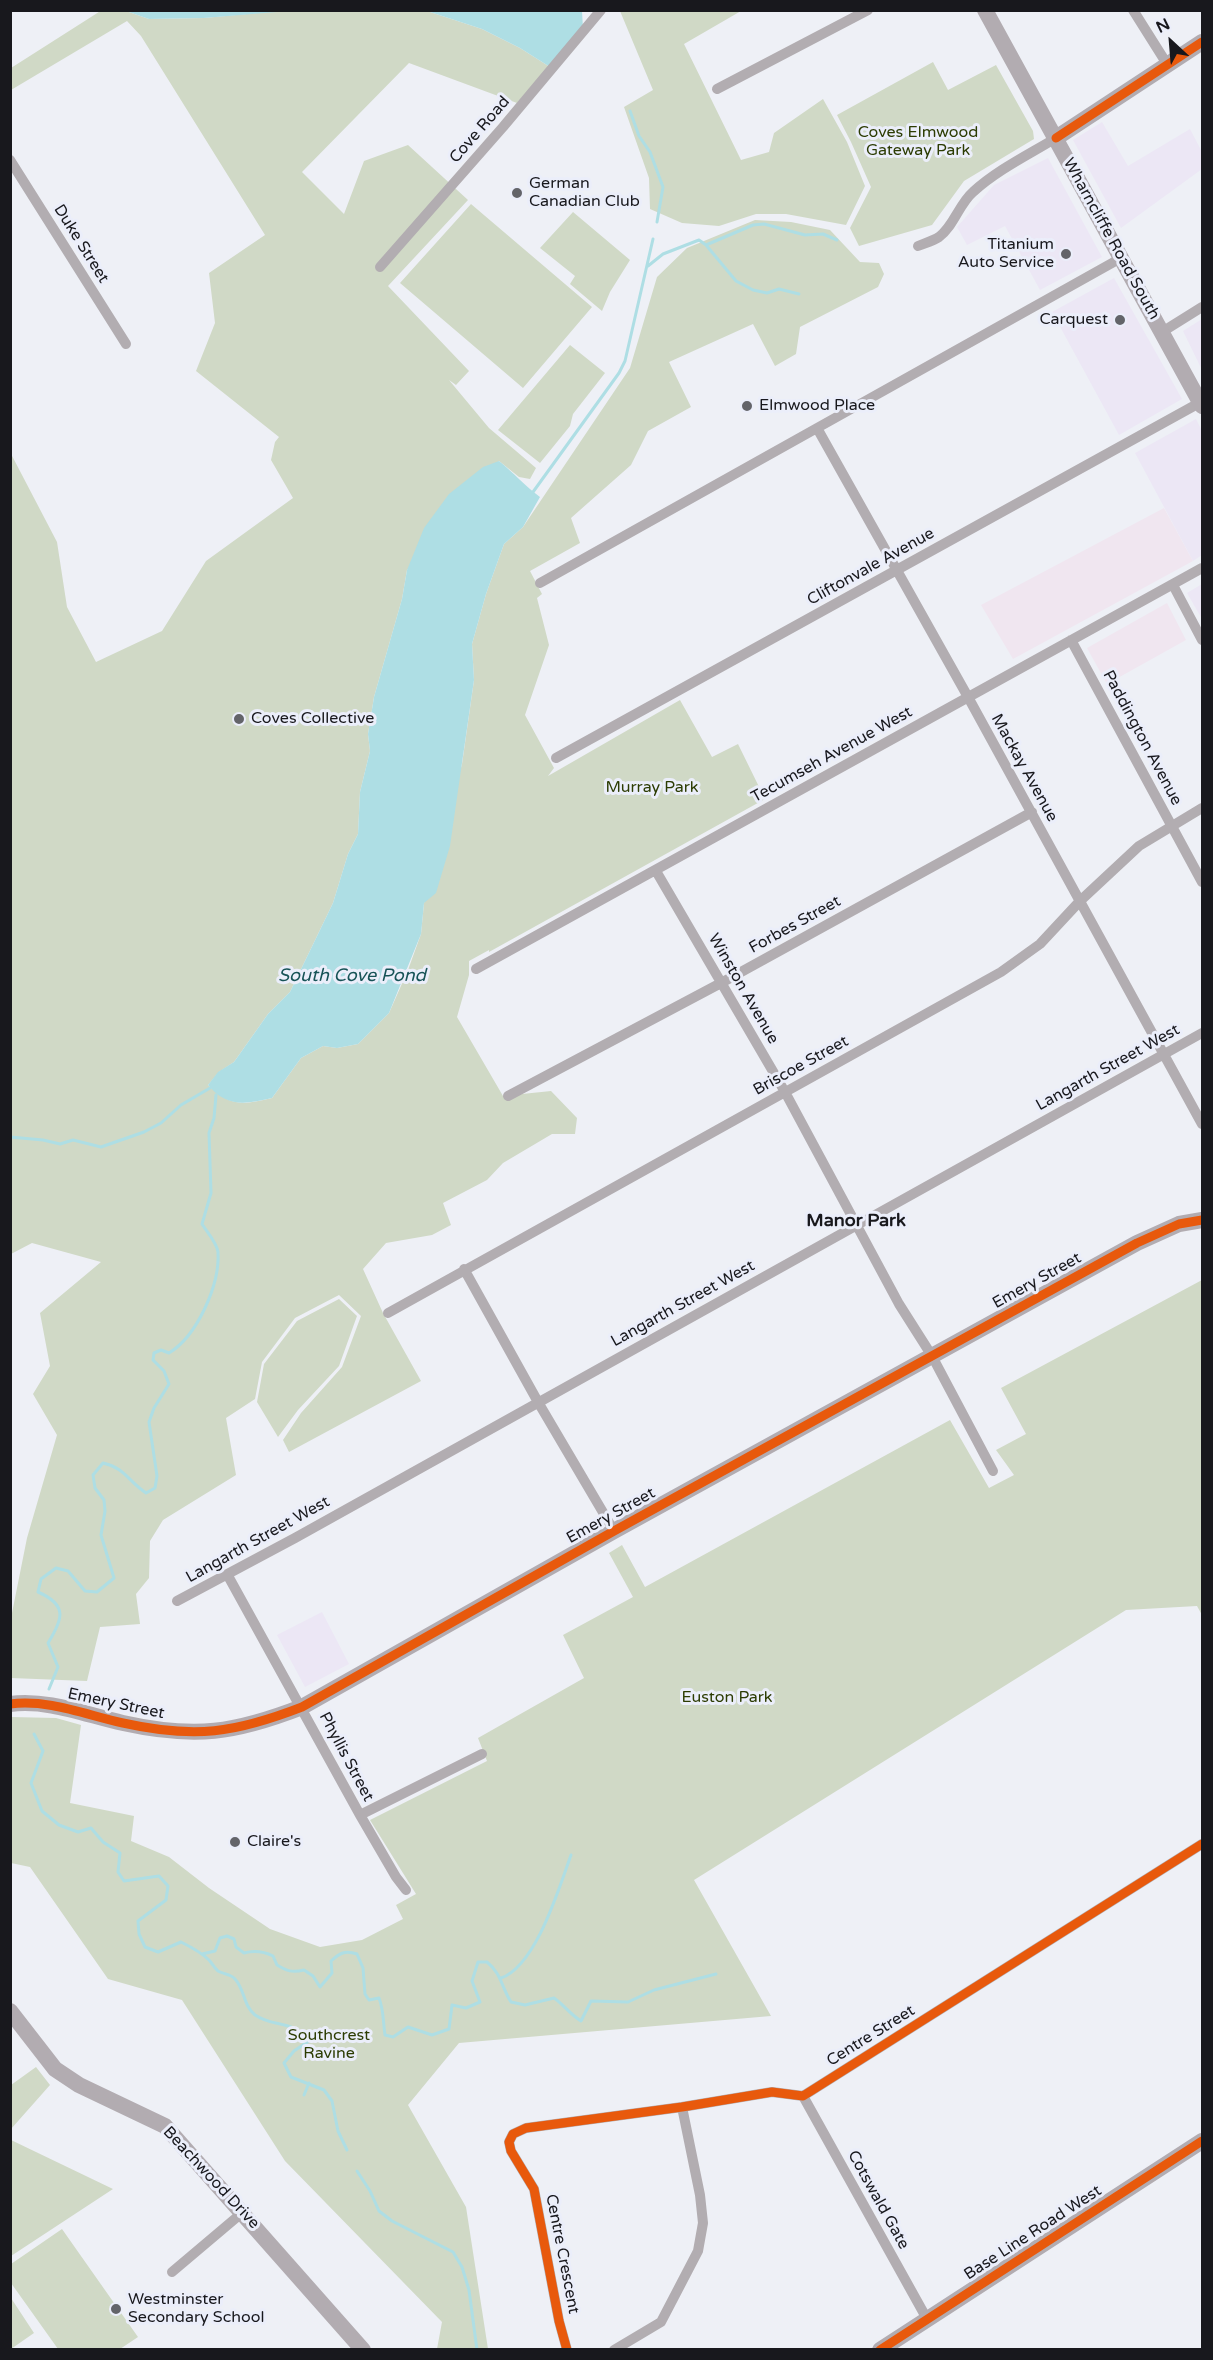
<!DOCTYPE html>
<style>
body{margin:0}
#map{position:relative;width:1213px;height:2360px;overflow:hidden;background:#eef0f6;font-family:"Varela Round",sans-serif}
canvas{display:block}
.frame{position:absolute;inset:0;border:12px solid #18181d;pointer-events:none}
.north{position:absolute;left:1141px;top:12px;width:60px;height:60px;-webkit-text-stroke:4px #ebeefa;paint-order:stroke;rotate:334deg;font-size:16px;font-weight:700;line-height:24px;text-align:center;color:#18181d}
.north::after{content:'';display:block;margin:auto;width:21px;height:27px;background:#18181d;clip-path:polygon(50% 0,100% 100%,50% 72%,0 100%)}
</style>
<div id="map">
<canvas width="1213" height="2360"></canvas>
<div class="frame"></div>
<div class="north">N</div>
</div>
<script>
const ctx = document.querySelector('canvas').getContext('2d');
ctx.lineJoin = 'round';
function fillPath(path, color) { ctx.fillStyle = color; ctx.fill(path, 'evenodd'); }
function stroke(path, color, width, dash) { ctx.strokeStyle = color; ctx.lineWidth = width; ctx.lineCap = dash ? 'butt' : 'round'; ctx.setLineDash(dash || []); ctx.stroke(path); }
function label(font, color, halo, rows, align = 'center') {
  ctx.font = font + ' "Varela Round",sans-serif'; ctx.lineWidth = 6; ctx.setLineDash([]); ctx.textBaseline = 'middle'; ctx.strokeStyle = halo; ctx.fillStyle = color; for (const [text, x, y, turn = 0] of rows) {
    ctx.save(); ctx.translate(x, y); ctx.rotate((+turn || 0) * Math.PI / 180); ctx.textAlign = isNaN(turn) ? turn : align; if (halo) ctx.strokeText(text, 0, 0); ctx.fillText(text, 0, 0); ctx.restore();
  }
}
const commercial = new Path2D(`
 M 1102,122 L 1128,166 L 1190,129 L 1202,152 L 1202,169 L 1121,228 L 1073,140 Z
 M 1048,158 L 1102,257 L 1040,290 L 1005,226 L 967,245 L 957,227 L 994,185 Z
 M 1114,278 L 1182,399 L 1119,435 L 1052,312 Z
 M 1202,319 L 1202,370 L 1183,331 Z
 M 1196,419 L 1202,431 L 1202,555 L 1193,561 L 1135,453 Z
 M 1202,584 L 1202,619 L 1187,593 Z
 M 322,1612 L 349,1664 L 305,1687 L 277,1635 Z`);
const industrial = new Path2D(`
 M 1164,508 L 1193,561 L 1013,659 L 981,605 Z
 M 1167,603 L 1186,640 L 1107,684 L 1087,648 Z`);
const green = new Path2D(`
 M 102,10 L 126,11 L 149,19 L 204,18 L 289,10 L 427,11 L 482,29 L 520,48 L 550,67 L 517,103 L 409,63 L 302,172 L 344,214 L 364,161 L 408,145 L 468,200 L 388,286 L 469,371 L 456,385 L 449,380 L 489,428 L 536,468 L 530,479 L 519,477 L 499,461 L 407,570 L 402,599 L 374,697 L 368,734 L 370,751 L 360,792 L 358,834 L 348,854 L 333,903 L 290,992 L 268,1014 L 234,1062 L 219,1072 L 208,1085 C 232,1107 241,1105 272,1098 L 301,1058 L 323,1046 L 337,1048 L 358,1044 L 389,1013 L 408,970 L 421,934 L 424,903 L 462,764 L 474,680 L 472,644 L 486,594 L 504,544 L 523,527 L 630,368 L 657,277 L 687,248 L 755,220 L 791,222 L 830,230 L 860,262 L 879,263 L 884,274 L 878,287 L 800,327 L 796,354 L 775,366 L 753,324 L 669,362 L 691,407 L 648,431 L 631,465 L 571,518 L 580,543 L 530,571 L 542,594 L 537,598 L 549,645 L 525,715 L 554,768 L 548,776 L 680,700 L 712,757 L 738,744 L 765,799 L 489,952 L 489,950 L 469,961 L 469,975 L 457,1017 L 503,1096 L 551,1091 L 577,1118 L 575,1134 L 552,1134 L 503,1163 L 487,1180 L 443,1203 L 451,1225 L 432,1235 L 386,1243 L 363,1269 L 383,1313 L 421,1381 L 289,1452 L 283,1440 L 301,1413 L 342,1367 L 361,1316 L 339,1295 L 295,1318 L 262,1362 L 255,1399 L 226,1418 L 236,1475 L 163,1520 L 150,1541 L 149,1578 L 136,1594 L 140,1624 L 100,1627 L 87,1681 L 11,1678 L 11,1618 L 27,1538 L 57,1435 L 33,1394 L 50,1366 L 40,1313 L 101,1262 L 32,1243 L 11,1254 L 10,452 L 57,542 L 67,607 L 96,662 L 162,631 L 206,561 L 293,498 L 271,460 L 275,442 L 279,437 L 196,371 L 215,323 L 209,273 L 265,235 L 141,36 L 127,21 L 11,90 L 11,68 Z
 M 620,11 L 741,11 L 684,44 L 741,160 L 769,152 L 774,133 L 823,99 L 847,142 L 865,186 L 846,225 L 786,214 L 756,214 L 719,226 L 682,223 L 650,209 L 649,178 L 624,107 L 653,90 Z
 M 933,62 L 948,90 L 996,65 L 1033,131 L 1034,139 L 964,181 L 932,225 L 859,246 L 850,228 L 871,187 L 851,142 L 837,115 Z
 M 471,204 L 592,307 L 523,388 L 400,283 Z
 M 573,212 L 630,260 L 610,292 L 602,311 L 570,284 L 575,276 L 540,248 Z
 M 570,345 L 605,373 L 573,414 L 570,426 L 540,463 L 498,430 Z
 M 1202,1280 L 1202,1615 L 1197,1606 L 1126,1610 L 694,1880 L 771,2016 L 459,2043 L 408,2105 L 466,2207 L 488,2349 L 437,2349 L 442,2322 L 285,2161 L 182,2000 L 108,1979 L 30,1867 L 11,1863 L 11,1717 L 56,1718 L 81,1725 L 70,1803 L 134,1816 L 131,1841 L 169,1857 L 209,1888 L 270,1929 L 320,1947 L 362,1940 L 403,1919 L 396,1905 L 416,1894 L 370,1820 L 487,1761 L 478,1738 L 584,1678 L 563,1635 L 633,1597 L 609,1553 L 622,1545 L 645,1587 L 950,1420 L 989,1488 L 1014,1475 L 996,1450 L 1026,1434 L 1001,1388 Z
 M 339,1299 L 357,1316 L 339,1366 L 298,1410 L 278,1437 L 257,1402 L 264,1364 L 297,1321 Z
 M 36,2067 L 50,2085 L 11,2129 L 11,2085 Z
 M 11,2140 L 113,2189 L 11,2256 L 10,2256 Z
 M 62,2229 L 138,2337 L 120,2349 L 58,2349 L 11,2283 L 11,2264 Z
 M 11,2298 L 34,2333 L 11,2349 L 10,2349 Z`);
const water = new Path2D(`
 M 126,11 L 126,10 L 289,11 L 204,18 L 149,19 Z
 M 427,11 L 582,11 L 583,29 L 550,67 L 520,48 L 482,29 Z
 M 499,461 C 514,473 525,486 540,497 L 523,527 L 504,544 L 486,594 L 472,644 L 474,680 L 450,846 L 436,893 L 424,903 L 421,934 L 389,1013 L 358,1044 L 337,1048 L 323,1046 L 301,1058 L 272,1098 C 246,1104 227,1108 208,1085 L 218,1072 L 234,1062 L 268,1014 L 290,992 L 333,903 L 348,854 L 358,834 L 360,792 L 370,751 L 368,734 L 374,697 L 402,599 L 407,570 L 424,528 L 449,494 L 483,467 Z`);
const stream = new Path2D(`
 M 630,111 L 639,136 L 650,152 L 663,187 L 657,222
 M 706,245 L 736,281 L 753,290 L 767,293 L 779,289 L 799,294
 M 648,266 L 663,254 L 699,240 L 706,245 L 753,225 L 764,224 L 805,235 L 823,234 L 837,240
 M 533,492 L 619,373 L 625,361 L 653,239
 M 10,1137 L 43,1140 L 60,1144 L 73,1140 L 101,1147 L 144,1132 L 161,1123 L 181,1105 L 210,1088
 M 49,1689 L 58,1667 L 48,1643 C 63,1619 68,1605 38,1592 L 41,1579 L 56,1568 L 68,1571 L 85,1591 L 97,1592 L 114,1578 L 101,1535 L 105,1511 L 104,1500 L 95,1488 L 93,1475 L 103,1463 C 125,1468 128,1481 146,1493 L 155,1488 L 157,1476 L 149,1422 L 154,1408 L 169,1384 L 164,1371 L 153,1360 L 154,1353 L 161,1350 L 169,1353 C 197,1336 220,1285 218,1252 C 217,1243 207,1232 202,1224 L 211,1193 L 209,1133 L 214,1118 L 216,1095
 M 34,1734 L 43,1751 L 31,1783 L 42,1811 L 59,1825 L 78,1832 L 91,1828 L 103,1842 L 120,1853 L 118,1872 L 124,1881 L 159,1876 L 168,1886 L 166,1900 L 138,1921 L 139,1934 L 145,1947 L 158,1952 L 181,1942 C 191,1947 201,1952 209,1960 C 212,1963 214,1968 218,1971 C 223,1974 231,1974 235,1979 C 245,1990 243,2005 255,2015 C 274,2028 292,2019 309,2041 L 294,2051 L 284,2063 L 291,2077 L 324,2090 L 332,2101 L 338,2131 L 347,2150
 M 202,1954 L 215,1951 L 220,1938 L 227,1936 L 234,1939 L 236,1947 L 244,1953 C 255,1950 263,1951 273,1956 L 277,1965 C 287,1971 292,1973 304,1970 L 313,1976 L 320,1987 L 332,1973 L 331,1961 C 340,1953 345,1950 357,1954 L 363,1968 L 365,1994 L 369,2000 L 379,1998 C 384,2011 383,2022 385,2035 L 393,2037 L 408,2027 L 432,2035 L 449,2029 L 452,2005 L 466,2008 L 480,2002 L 472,1981 L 478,1962 L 487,1962 C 501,1973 502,1988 511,2002 L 525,2005 L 554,1998 C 564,2005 570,2014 581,2021 L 591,2001 L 628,2002 L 654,1990 L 716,1974
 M 501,1978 C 536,1966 559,1888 571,1855
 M 304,2095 L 309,2083
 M 357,2171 L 370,2191 L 379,2211 L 392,2221 L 453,2252 L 462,2267 L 469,2290 L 477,2350`);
const street = new Path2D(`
 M 1133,10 L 1167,64
 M 717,89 L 868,10
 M 10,160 L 126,344
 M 918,246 C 925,243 933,241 939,237 C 954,226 959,204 973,192 C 997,170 1028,155 1056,138
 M 380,267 L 503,127 L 601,10
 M 1162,332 L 1202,307
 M 817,428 L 968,697 L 1202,1124
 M 540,583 L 1121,258
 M 1173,585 L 1202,640
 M 1071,640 L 1202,882
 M 556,758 L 1201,402
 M 656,871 L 785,1092 L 899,1304 L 932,1356 L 993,1471
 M 476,969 L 1202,568
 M 508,1096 L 721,983 L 1032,812
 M 464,1269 L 538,1402 L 614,1531
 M 388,1313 L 1001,972 L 1040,944 L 1080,901 L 1139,846 L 1202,808
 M 227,1574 L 360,1815 L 396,1877 L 406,1890
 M 177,1601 L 295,1538 L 1202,1033
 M 360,1815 L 482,1754
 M 803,2096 L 927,2319
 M 172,2272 L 243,2212
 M 567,2350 L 559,2321 L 534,2189 L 511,2151 L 509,2142 L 513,2134 L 526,2128 L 682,2107 L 772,2092 L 803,2096 L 1202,1844
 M 614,2350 L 661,2322 L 698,2251 L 703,2223 L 700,2195 L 682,2107`);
const secondary = new Path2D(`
 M 985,10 L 1202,406
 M 1056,138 L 1202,42
 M 10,1704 C 49,1699 86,1715 123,1723 C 195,1739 235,1733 302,1707 L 614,1531 L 1137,1243 L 1179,1224 L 1202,1220
 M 10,2011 L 55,2069 L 79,2085 L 165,2126 L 363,2350
 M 880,2350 L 1202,2141`);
const cycleway = new Path2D(`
 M 1056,138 L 1202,42
 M 10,1704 C 49,1699 86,1715 123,1723 C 195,1739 235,1733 302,1707 L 614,1531 L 1137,1243 L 1179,1224 L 1202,1220
 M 567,2350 L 559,2321 L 534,2189 L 511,2151 L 509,2142 L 513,2134 L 526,2128 L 682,2107 L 772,2092 L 803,2096 L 1202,1844
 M 880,2350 L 1202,2141`);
const markers = [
 [517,193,6,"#636469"],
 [1066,254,6,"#636469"],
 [1120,320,6,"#636469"],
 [747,406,6,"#636469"],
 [239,719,6,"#636469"],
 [235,1842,6,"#636469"],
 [116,2309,6,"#636469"]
];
const streetNames = [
 ["Cove Road",480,130,-49],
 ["Wharncliffe Road South",1111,239,61],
 ["Duke Street",81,244,58],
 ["Cliftonvale Avenue",871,567,-29],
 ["Paddington Avenue",1142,738,62],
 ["Tecumseh Avenue West",832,755,-29],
 ["Mackay Avenue",1024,768,61],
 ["Forbes Street",795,925,-29],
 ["Winston Avenue",743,989,60],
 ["Briscoe Street",801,1066,-29],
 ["Langarth Street West",1108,1068,-29],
 ["Emery Street",1037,1281,-29],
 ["Langarth Street West",683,1304,-29],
 ["Emery Street",611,1516,-29],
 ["Langarth Street West",258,1540,-29],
 ["Emery Street",116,1704,12],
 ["Phyllis Street",346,1757,62],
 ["Centre Street",871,2036,-32],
 ["Beachwood Drive",211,2178,47],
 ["Cotswald Gate",878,2200,61],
 ["Base Line Road West",1033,2233,-33],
 ["Centre Crescent",562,2254,79]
];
const parkNames = [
 ["Coves Elmwood",918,133],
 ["Gateway Park",918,151],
 ["Murray Park",652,788],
 ["Euston Park",727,1698],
 ["Southcrest",329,2036],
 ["Ravine",329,2054]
];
const poiNames = [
 ["German",529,184],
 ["Canadian Club",529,202],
 ["Titanium",1054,245,"right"],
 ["Auto Service",1054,263,"right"],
 ["Carquest",1108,320,"right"],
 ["Elmwood Place",759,406],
 ["Coves Collective",251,719],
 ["Claire's",247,1842],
 ["Westminster",128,2300],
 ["Secondary School",128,2318]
];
const waterNames = [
 ["South Cove Pond",352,976]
];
const neighbourhoodNames = [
 ["Manor Park",856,1221]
];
fillPath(commercial, '#ece7f5');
fillPath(industrial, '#f0e6f0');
fillPath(green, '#d0d9c6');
fillPath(water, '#aedee4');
stroke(stream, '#aedee4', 3);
stroke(street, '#b2adb1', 10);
stroke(secondary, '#b2acb1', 16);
stroke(cycleway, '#e8590c', 9);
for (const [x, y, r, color] of markers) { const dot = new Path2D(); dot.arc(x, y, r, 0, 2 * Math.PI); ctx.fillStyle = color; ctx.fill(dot); stroke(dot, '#ebeefa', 2); }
label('16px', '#18181d', '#ebeefa', streetNames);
label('16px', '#2c3c03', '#ebeefa', parkNames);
label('16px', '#18181d', '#ebeefa', poiNames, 'left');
label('italic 18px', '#175357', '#ebeefa', waterNames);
label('bold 18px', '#18181d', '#ebeefa', neighbourhoodNames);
</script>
